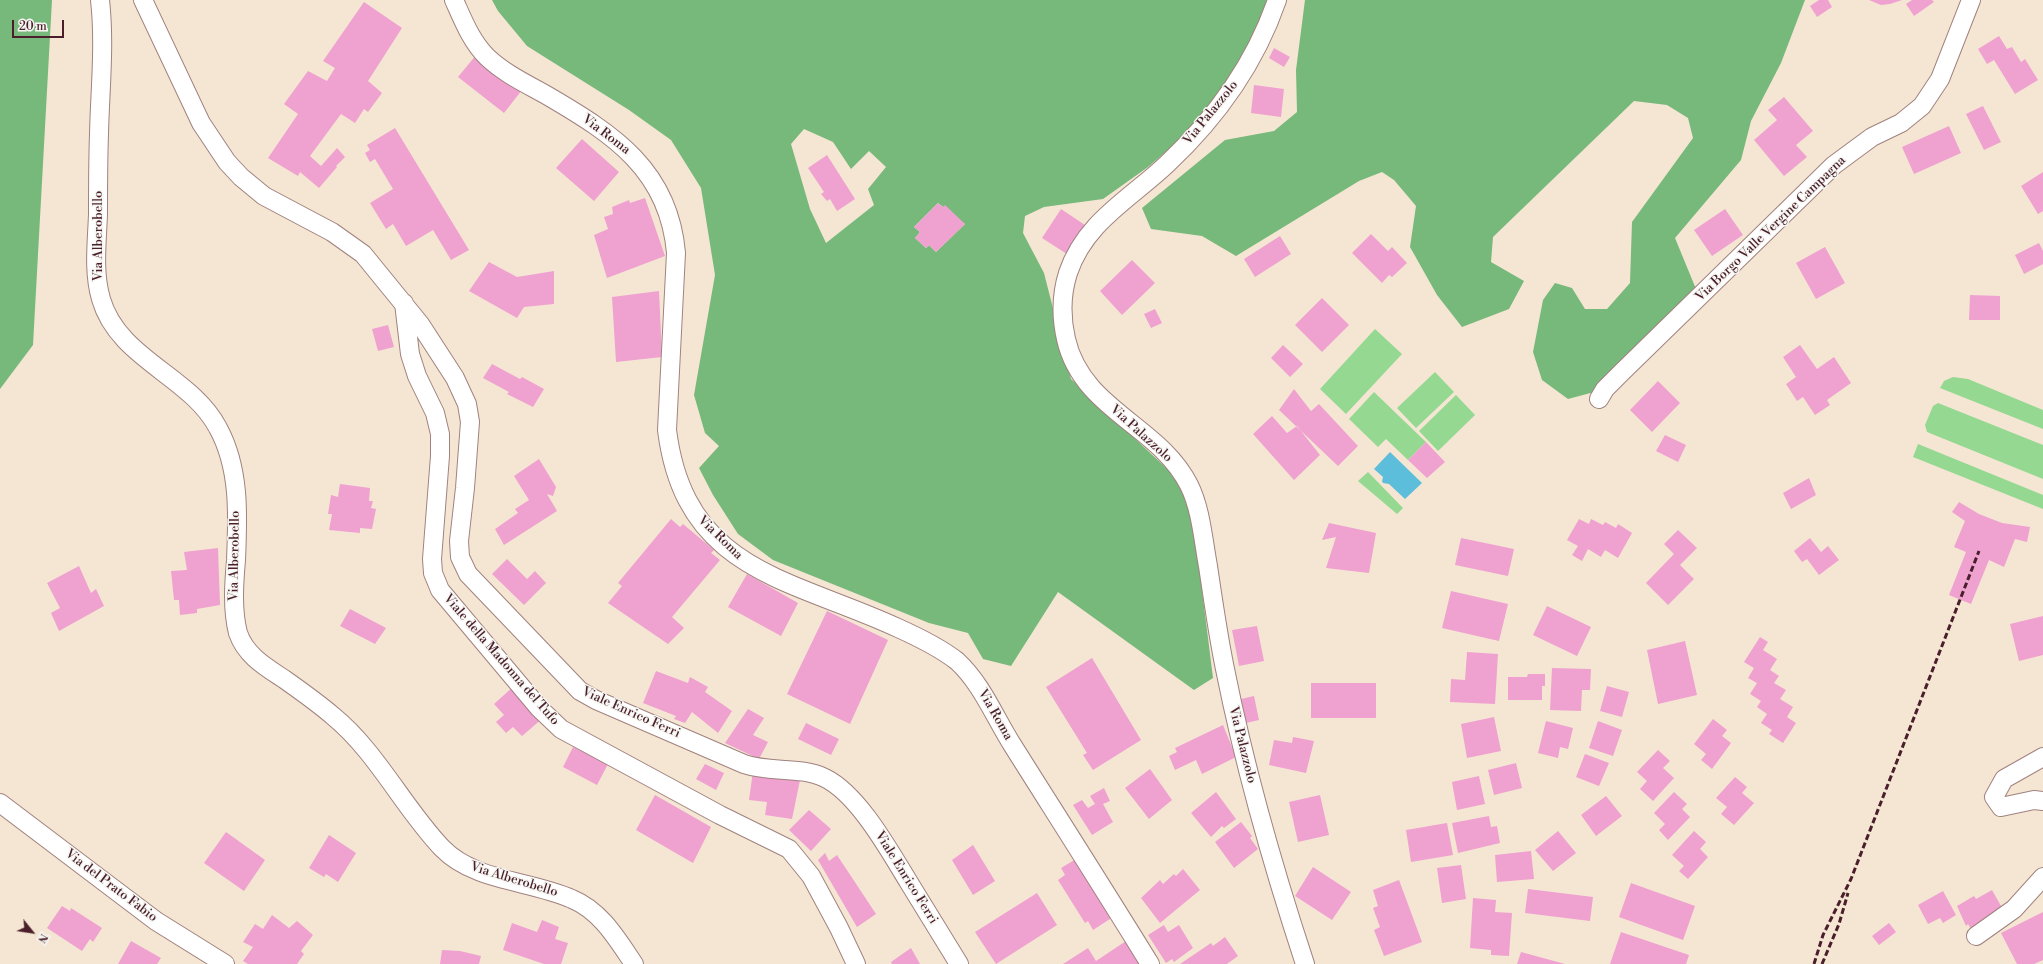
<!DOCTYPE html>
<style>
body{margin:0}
#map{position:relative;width:2043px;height:964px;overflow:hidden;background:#f5e6d3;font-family:"Libre Bodoni",serif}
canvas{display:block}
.north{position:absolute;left:12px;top:912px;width:40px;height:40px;-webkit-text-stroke:3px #f6f6f2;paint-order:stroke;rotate:120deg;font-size:11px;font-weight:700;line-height:16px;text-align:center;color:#4a1f2b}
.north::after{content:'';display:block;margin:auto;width:14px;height:18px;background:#4a1f2b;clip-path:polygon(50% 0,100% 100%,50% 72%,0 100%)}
.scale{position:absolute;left:12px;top:20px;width:52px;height:18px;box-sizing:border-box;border:2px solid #4a1f2b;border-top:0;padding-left:5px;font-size:12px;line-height:14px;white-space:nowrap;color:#4a1f2b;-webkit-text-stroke:3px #f6f6f2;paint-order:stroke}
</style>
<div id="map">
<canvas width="2043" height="964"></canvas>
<div class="north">N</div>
<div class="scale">20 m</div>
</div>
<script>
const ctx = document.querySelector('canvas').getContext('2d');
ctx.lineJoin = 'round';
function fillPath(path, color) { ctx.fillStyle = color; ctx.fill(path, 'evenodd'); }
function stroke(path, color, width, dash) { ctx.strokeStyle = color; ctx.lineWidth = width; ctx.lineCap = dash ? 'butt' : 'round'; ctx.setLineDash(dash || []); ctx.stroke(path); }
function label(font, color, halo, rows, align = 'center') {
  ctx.font = font + ' "Libre Bodoni",serif'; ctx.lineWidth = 3; ctx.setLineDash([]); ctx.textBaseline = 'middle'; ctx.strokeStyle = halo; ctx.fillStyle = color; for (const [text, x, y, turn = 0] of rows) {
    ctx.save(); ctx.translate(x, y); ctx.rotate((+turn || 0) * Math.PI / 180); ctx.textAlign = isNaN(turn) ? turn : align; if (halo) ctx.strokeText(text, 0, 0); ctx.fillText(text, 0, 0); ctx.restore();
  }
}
const green = new Path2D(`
 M 1375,329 L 1402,354 L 1346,414 L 1320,389 Z
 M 1435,372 L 1454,392 L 1416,428 L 1397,408 Z
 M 1953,377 L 1968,379 L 2043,410 L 2043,429 L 1940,388 L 1944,381 Z
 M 1374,392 L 1426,442 L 1408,460 L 1386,439 L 1378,447 L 1349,419 Z
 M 1456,395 L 1475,415 L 1438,451 L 1419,431 Z
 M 1938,403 L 2043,445 L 2043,479 L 1927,432 L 1925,425 L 1933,406 Z
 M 1918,444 L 2043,495 L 2043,509 L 1913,457 Z
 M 1368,472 L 1403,508 L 1397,514 L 1358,481 Z`);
const forest = new Path2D(`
 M 0,0 L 52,0 L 33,345 L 0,389 Z
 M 492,0 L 1270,0 L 1243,61 L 1195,127 L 1148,167 L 1103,199 L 1044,207 L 1025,216 L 1023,233 L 1044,273 L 1071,379 L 1177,478 L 1193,518 L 1213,678 L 1194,690 L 1058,592 L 1011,666 L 983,659 L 968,633 L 929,623 L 773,560 L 738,534 L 713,495 L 699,468 L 719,446 L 705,433 L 694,395 L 715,275 L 701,188 L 671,140 L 629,110 L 527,46 L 498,11 ZM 804,129 L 833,142 L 851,169 L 869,151 L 886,167 L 868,189 L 874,205 L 826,243 L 810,209 L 791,144 ZM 938,203 L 965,224 L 936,252 L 929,245 L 926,248 L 915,238 L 920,232 L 914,227 Z
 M 1305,0 L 1805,0 L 1781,63 L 1751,121 L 1741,160 L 1675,238 L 1696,289 L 1598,391 L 1568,399 L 1542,380 L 1533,352 L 1543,300 L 1555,283 L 1572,288 L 1585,309 L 1607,309 L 1630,283 L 1632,222 L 1693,138 L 1688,118 L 1667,105 L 1634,101 L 1493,237 L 1491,262 L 1524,281 L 1509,309 L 1462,327 L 1437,295 L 1410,247 L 1416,206 L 1394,180 L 1382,172 L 1359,181 L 1236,256 L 1202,236 L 1151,229 L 1142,208 L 1225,140 L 1274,131 L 1297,112 L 1296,70 Z`);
const water = new Path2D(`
 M 1390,452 L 1422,483 L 1405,499 L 1389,484 L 1383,483 L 1382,481 L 1383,477 L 1374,469 Z`);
const building = new Path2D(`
 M 1819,0 L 1828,0 L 1832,7 L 1817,17 L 1810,6 Z
 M 1869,0 L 1902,0 L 1890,4 L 1881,5 Z
 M 1912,0 L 1932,0 L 1934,2 L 1914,16 L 1906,4 Z
 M 364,2 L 402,28 L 368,81 L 382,93 L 368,112 L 364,109 L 355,123 L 341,114 L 310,156 L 321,166 L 337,148 L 345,157 L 336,166 L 337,167 L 319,188 L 300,172 L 298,176 L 268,158 L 298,114 L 284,104 L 308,71 L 327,81 L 335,68 L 323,61 Z
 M 1999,36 L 2007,49 L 2012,47 L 2021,62 L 2025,59 L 2038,80 L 2015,94 L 1994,60 L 1987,64 L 1978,49 Z
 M 1274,48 L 1290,57 L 1284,67 L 1269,58 Z
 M 477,54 L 522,90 L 504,113 L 458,77 Z
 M 1254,85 L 1284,89 L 1281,117 L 1251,113 Z
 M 1784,97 L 1813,131 L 1796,145 L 1807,157 L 1784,176 L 1754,140 L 1777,120 L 1768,110 Z
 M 1983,106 L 2001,142 L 1984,150 L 1966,114 Z
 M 1949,126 L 1961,153 L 1914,174 L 1902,147 Z
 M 395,128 L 469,250 L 451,260 L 433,230 L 406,246 L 393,224 L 386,229 L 370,203 L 393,189 L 375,159 L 370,162 L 365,153 L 370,150 L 367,145 Z
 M 582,139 L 619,172 L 594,201 L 556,168 Z
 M 827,155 L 855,199 L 837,211 L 830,199 L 827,201 L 821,194 L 824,192 L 808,168 Z
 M 2043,172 L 2043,211 L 2038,214 L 2021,186 Z
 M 645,198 L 665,256 L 607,278 L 594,235 L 608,229 L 604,217 L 613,214 L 612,207 L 629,200 L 630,203 Z
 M 938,203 L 943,207 L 945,205 L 965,224 L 936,252 L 929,245 L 926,248 L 915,238 L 920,232 L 914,227 Z
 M 1061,209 L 1088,227 L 1070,256 L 1042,238 Z
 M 1725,209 L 1743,235 L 1712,256 L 1694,230 Z
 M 1371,234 L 1388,251 L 1392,247 L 1407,263 L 1392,277 L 1389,275 L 1382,283 L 1352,253 Z
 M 1280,236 L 1291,254 L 1255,277 L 1244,259 Z
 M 2039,243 L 2043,251 L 2043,264 L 2024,274 L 2015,255 Z
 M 1825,247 L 1845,283 L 1816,299 L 1796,263 Z
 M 1132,260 L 1155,283 L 1122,315 L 1100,291 Z
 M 489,262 L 517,277 L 554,271 L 554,304 L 524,307 L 517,318 L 469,291 Z
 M 659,291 L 662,357 L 616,362 L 612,297 Z
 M 1970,295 L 2000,296 L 2000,320 L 1969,320 Z
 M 1322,298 L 1349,325 L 1322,352 L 1295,325 Z
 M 1155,309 L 1162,323 L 1151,328 L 1144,314 Z
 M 388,325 L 394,347 L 378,351 L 372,329 Z
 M 1283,345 L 1303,364 L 1290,377 L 1271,358 Z
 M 1800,345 L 1817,369 L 1834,357 L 1851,383 L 1827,400 L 1830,405 L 1815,415 L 1803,397 L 1797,401 L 1786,384 L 1796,377 L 1783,357 Z
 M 492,364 L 520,379 L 522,377 L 544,389 L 533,407 L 507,394 L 509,392 L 483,378 Z
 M 1658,381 L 1680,403 L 1652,432 L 1630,410 Z
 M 1294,389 L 1311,411 L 1319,404 L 1358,446 L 1338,466 L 1279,410 Z
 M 1272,416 L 1287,433 L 1297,426 L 1320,455 L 1294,480 L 1253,434 Z
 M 1665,435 L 1686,445 L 1678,462 L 1656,451 Z
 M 1426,442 L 1445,462 L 1427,478 L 1408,460 Z
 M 539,459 L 556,487 L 553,496 L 547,494 L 557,511 L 504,545 L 495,529 L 518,513 L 515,509 L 529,500 L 514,476 Z
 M 1809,478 L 1816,495 L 1791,509 L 1783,493 Z
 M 340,484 L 370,488 L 369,501 L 373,501 L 371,508 L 376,509 L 372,529 L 360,528 L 360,533 L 329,530 L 332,514 L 328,514 L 331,495 L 338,497 Z
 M 1959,502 L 1979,514 L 2002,523 L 2030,527 L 2027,542 L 2015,539 L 2004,567 L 1989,560 L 1971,604 L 1949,595 L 1966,552 L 1954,547 L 1965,521 L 1952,512 Z
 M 671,519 L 680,527 L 683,524 L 714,550 L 711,553 L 720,560 L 672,617 L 684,628 L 668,644 L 608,603 L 622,586 L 618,583 Z
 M 1579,519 L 1589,524 L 1591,519 L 1603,525 L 1605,522 L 1616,528 L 1618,524 L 1632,533 L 1618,558 L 1605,550 L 1601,557 L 1588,549 L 1582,561 L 1572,555 L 1578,546 L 1567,540 Z
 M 1329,523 L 1376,533 L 1369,573 L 1326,568 L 1336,537 L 1322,540 Z
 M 1678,530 L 1697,548 L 1680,565 L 1694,579 L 1668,605 L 1646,583 L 1674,554 L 1664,544 Z
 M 1461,538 L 1514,549 L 1508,576 L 1455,565 Z
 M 1810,538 L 1821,552 L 1828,546 L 1839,560 L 1819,575 L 1807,559 L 1802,562 L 1794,551 Z
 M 218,548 L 220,605 L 197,609 L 197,613 L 180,615 L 179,600 L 174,600 L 171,571 L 187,570 L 184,552 Z
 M 507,559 L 527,579 L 535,571 L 546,583 L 524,605 L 492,574 Z
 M 79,566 L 91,593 L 96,589 L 104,606 L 59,631 L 51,613 L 60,608 L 47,583 Z
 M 747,574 L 798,603 L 781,636 L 728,607 Z
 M 1451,591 L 1508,604 L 1499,641 L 1442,628 Z
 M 1547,606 L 1591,627 L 1577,656 L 1533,635 Z
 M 350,609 L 386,628 L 375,644 L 340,626 Z
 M 827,611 L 888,640 L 850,724 L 787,694 Z
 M 2043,616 L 2043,655 L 2019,661 L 2010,624 Z
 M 1257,626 L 1264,661 L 1239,666 L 1232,630 Z
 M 1760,637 L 1768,642 L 1763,650 L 1777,659 L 1770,670 L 1779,676 L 1774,683 L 1786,690 L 1780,699 L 1793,707 L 1787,717 L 1796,723 L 1783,743 L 1769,734 L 1772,730 L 1761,723 L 1767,714 L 1757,707 L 1761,701 L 1750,694 L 1757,683 L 1748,678 L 1754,668 L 1744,662 Z
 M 1685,641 L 1697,695 L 1658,704 L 1647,650 Z
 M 1467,652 L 1498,654 L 1495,704 L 1450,702 L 1451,679 L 1465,680 Z
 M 1092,658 L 1141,740 L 1093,770 L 1083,755 L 1087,753 L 1046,687 Z
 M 1552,668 L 1591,669 L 1590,690 L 1582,690 L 1581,711 L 1550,710 Z
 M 656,671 L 688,683 L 690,677 L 708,687 L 705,692 L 732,711 L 718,733 L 692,712 L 685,723 L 674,719 L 676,716 L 643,703 Z
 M 1528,674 L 1545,674 L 1545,686 L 1542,686 L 1542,700 L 1508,700 L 1508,677 L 1527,677 Z
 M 1311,683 L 1376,683 L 1376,718 L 1311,718 Z
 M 514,686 L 543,718 L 522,736 L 513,727 L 506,733 L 496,722 L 504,715 L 494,704 Z
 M 1607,686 L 1629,692 L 1622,717 L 1600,711 Z
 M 1254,696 L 1259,720 L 1246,723 L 1241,699 Z
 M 748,709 L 764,718 L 753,735 L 768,742 L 759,759 L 725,743 Z
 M 1494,717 L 1501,751 L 1467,758 L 1461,724 Z
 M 1713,719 L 1727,730 L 1722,736 L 1731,743 L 1712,769 L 1701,760 L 1706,754 L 1694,744 Z
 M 1546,721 L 1573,728 L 1568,749 L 1560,747 L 1558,758 L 1538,753 Z
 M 1598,721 L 1622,730 L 1613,756 L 1589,748 Z
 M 806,723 L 839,739 L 831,755 L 798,739 Z
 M 1223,725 L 1236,757 L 1202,774 L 1196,760 L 1175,770 L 1169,756 L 1177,752 L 1175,748 Z
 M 1293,737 L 1314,741 L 1306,773 L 1269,765 L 1274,740 L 1292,743 Z
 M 573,747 L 608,764 L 597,785 L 563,767 Z
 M 1658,750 L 1670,761 L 1663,768 L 1674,778 L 1653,801 L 1640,789 L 1647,781 L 1637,772 Z
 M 1585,754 L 1609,763 L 1599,786 L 1576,777 Z
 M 1516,763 L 1522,788 L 1494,795 L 1488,770 Z
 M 705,764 L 724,773 L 716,790 L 696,779 Z
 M 1150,769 L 1172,800 L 1149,819 L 1125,788 Z
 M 753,771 L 800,780 L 792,819 L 765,815 L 767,802 L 749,800 Z
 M 1479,776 L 1485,804 L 1457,810 L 1452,782 Z
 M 1735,777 L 1747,787 L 1742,793 L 1754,803 L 1734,825 L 1721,814 L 1727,807 L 1716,798 Z
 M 1104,788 L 1110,801 L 1103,804 L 1113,822 L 1092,835 L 1073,805 L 1082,800 L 1088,808 L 1095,804 L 1090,796 Z
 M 1216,792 L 1236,819 L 1224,828 L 1222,826 L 1211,837 L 1191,813 Z
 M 1674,792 L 1687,804 L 1682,809 L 1690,817 L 1668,840 L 1659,830 L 1665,824 L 1654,813 Z
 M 655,795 L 711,827 L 693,863 L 636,830 Z
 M 1320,795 L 1329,835 L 1298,842 L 1289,802 Z
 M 1606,796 L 1622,816 L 1596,836 L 1581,815 Z
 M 809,810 L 831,829 L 811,851 L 789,830 Z
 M 1489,816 L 1491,827 L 1497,826 L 1500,843 L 1458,853 L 1452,823 Z
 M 1241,822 L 1252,836 L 1250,838 L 1258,849 L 1234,868 L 1215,842 Z
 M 1447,823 L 1453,855 L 1411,862 L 1406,830 Z
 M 1558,831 L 1576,853 L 1553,871 L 1535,850 Z
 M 1694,831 L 1706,842 L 1700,849 L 1708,857 L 1688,879 L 1679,871 L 1684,866 L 1672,855 Z
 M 226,832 L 265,860 L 244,891 L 204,863 Z
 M 329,835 L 356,853 L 338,882 L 326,874 L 324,877 L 309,868 Z
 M 973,845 L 995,881 L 973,895 L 952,860 Z
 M 1531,851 L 1534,879 L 1497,882 L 1495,855 Z
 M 825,853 L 829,861 L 837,855 L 876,914 L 857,927 L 818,860 Z
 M 1076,859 L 1113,917 L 1093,930 L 1088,921 L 1085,923 L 1058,880 L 1065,875 L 1061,868 Z
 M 1461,865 L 1466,899 L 1442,903 L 1437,868 Z
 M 1313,867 L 1351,892 L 1332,920 L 1295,896 Z
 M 1183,869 L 1200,890 L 1160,923 L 1141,898 L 1160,880 L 1163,884 L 1174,874 L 1176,876 Z
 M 1399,880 L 1422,942 L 1384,956 L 1374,930 L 1380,927 L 1373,908 L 1378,906 L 1373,890 Z
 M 1631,883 L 1695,906 L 1683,940 L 1619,917 Z
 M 1528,889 L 1593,897 L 1590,921 L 1525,913 Z
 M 1992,890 L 2005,913 L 1971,929 L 1968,924 L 1966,926 L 1957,906 L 1974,896 L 1976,899 Z
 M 1943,891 L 1956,915 L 1943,923 L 1940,918 L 1928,924 L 1918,905 Z
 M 1037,893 L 1057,925 L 996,964 L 975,932 Z
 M 1473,898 L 1496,900 L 1495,912 L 1512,913 L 1509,956 L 1491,955 L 1491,950 L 1470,948 Z
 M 62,906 L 70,911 L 71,908 L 102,928 L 93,942 L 90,939 L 82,951 L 47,928 Z
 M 2043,912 L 2043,960 L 2034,964 L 2017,964 L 2001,933 Z
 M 272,915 L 289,928 L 297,921 L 313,935 L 301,951 L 304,954 L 297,964 L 248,964 L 243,961 L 253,947 L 243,942 L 255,924 L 263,929 Z
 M 542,920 L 559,927 L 555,939 L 568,943 L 561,964 L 544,964 L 503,950 L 512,923 L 537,932 Z
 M 1889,923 L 1896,932 L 1879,945 L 1872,936 Z
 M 1164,925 L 1168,932 L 1179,925 L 1193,948 L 1174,962 L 1172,959 L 1166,963 L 1148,935 Z
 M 1621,932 L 1689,955 L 1686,964 L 1610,964 Z
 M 1225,937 L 1238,956 L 1227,964 L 1180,964 L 1211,943 L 1213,946 Z
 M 131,941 L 161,958 L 157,964 L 118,964 Z
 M 1126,941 L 1141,964 L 1063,964 L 1088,948 L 1096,961 Z
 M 911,948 L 920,964 L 892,964 L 891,962 Z
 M 442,950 L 460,951 L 481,956 L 479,964 L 440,964 Z
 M 1521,952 L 1565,964 L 1517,964 Z`);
const minor = new Path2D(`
 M 100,0 C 105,45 100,89 99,134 C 98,161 98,187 98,214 C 97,242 93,272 101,299 C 118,359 191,376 218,428 C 240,468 238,515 236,560 C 234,583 232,609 238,633 C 246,656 266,667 284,679 C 301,691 318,703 333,716 C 377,752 403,807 442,848 C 475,882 530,880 572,899 C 601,911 617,939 634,964
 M 143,0 L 201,123 L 227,162 L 241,177 L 264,196 L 332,232 L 363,254 L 420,324 L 455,378 L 467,404 L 470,422 L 465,488 L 459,541 L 460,557 L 468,574 L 580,691 L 596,700 L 744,764 C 770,773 800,766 825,778 C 858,794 889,850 908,881 C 925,909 942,936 959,964
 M 454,0 C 463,20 471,41 487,57 C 505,74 527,84 548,96 C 613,134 669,170 676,253 L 667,430 C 685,572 790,578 898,628 C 918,637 939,647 957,661 C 982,684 995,718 1013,746 C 1059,819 1105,891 1150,964
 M 1277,0 C 1255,64 1216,118 1167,164 C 1130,199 1085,222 1068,273 C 1061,295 1061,317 1066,339 C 1082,410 1159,425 1189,485 C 1201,509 1203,539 1208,566 C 1213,600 1218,635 1225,669 C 1245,769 1273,867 1305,964
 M 404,303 L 410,354 L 417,376 L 435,413 L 440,434 L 440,456 L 432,559 L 433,573 L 440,590 L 539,708 L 561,729 L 720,815 L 789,849 L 811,876 L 839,928 L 856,964
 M 1599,399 L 1605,389 L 1622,372 L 1834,165 L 1872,137 L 1901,123 L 1922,106 L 1940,79 L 1971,0
 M 2043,757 L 2004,779 L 1994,797 L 2001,807 L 2034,800 L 2043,801
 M 0,803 L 156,921 L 225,964
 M 1976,936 L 2014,909 L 2043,877`);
const rail = new Path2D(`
 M 1814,964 L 1823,935 L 1851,879 L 1979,551
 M 1822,964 L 1839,924 L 1848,893`);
const streetNames = [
 ["Via Palazzolo",1211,113,-51],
 ["Via Roma",606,135,37],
 ["Via Borgo Valle Vergine Campagna",1771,229,-44],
 ["Via Alberobello",99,236,-90],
 ["Via Palazzolo",1141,434,42],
 ["Via Roma",720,538,44],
 ["Via Alberobello",235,556,-89],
 ["Viale della Madonna del Tufo",501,660,49],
 ["Viale Enrico Ferri",631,713,24],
 ["Via Roma",995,715,60],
 ["Via Palazzolo",1242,745,76],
 ["Viale Enrico Ferri",906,878,58],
 ["Via Alberobello",514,880,17],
 ["Via del Prato Fabio",111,886,37]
];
fillPath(green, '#94d891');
fillPath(forest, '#77b87b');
fillPath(water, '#5cbedb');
fillPath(building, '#efa1d0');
stroke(minor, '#a0827f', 20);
stroke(minor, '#fff', 18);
stroke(rail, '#4a1f2b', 3, [6, 3]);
label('13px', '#4a1f2b', '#f6f6f2', streetNames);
</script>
